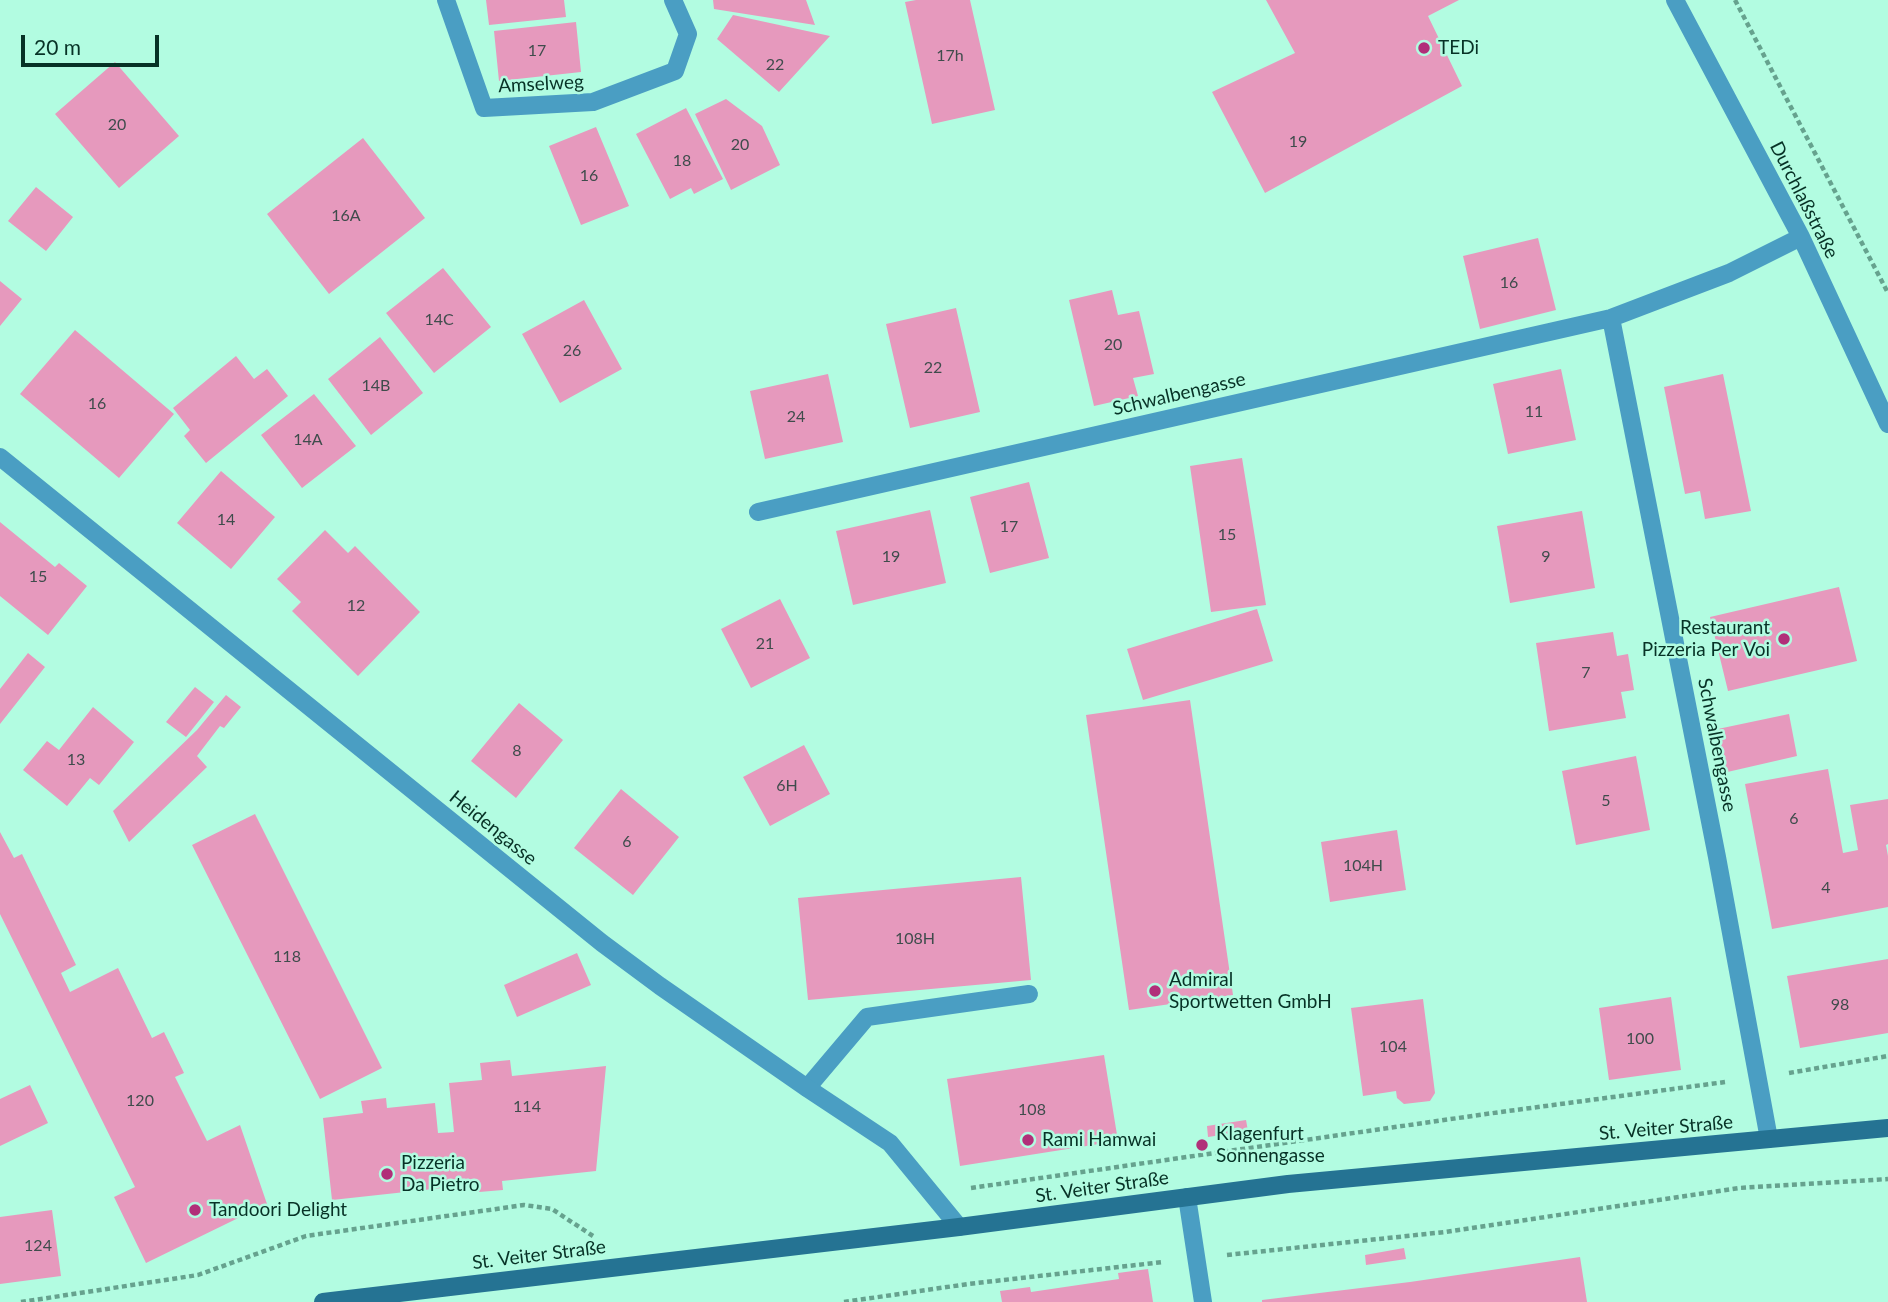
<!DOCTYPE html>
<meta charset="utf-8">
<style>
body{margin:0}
#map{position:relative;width:1888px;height:1302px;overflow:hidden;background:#b2fce1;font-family:Lato,sans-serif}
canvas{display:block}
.scale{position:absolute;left:21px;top:35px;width:138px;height:32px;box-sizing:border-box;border:4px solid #073226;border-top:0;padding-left:9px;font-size:21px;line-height:24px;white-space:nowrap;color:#073226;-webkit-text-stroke:5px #b2fce1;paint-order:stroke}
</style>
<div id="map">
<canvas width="1888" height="1302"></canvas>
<div class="scale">20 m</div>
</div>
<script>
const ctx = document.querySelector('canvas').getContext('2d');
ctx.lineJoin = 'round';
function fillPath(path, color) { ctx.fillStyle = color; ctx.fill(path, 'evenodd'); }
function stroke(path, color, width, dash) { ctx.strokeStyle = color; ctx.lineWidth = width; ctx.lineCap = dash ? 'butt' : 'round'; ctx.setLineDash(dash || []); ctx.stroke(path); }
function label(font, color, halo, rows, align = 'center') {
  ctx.font = font + ' Lato,sans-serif'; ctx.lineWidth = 5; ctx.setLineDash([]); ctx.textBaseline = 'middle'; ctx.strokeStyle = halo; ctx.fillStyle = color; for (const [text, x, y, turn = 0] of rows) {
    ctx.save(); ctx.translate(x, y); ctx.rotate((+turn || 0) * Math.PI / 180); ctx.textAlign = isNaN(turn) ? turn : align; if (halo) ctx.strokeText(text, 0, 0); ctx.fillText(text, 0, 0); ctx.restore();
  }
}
const building = new Path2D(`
 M 486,0 L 564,0 L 566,17 L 489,25 Z
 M 713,0 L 806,0 L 815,25 L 714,9 Z
 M 916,0 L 970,0 L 995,110 L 932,124 L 905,2 Z
 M 1266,0 L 1459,0 L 1428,16 L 1462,86 L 1265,193 L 1212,92 L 1295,53 Z
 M 733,15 L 830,36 L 779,92 L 717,39 Z
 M 576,22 L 581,72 L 499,81 L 494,31 Z
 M 115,62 L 179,136 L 119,188 L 55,114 Z
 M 726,99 L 762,126 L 780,165 L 731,190 L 695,114 Z
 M 686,108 L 723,179 L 694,194 L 691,188 L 670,199 L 636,134 Z
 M 596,127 L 629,206 L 581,225 L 549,146 Z
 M 363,138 L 425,218 L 329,294 L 267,214 Z
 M 36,187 L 73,217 L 46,251 L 8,221 Z
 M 1538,238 L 1556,310 L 1480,329 L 1463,256 Z
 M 443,268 L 491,327 L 434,373 L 386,313 Z
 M 0,281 L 22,299 L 0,326 Z
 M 1112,290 L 1118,315 L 1139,311 L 1154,374 L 1133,378 L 1138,396 L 1094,406 L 1069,300 Z
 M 584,300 L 622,369 L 560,403 L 522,334 Z
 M 956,308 L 980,412 L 910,428 L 886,324 Z
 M 75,330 L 174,414 L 119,478 L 20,394 Z
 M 380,337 L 423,393 L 371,435 L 328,379 Z
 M 236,356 L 254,379 L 267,369 L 288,396 L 206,463 L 184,436 L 190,430 L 173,408 Z
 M 1561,369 L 1576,440 L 1508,454 L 1493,384 Z
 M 828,374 L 843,442 L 765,459 L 750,391 Z
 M 1723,374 L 1751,511 L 1705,519 L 1700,491 L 1685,494 L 1664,387 Z
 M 314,394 L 356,446 L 302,488 L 261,435 Z
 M 1242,458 L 1266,605 L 1211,612 L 1190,466 Z
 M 221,471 L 275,517 L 231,569 L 177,523 Z
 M 1029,482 L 1049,558 L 990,573 L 970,497 Z
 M 930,510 L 946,583 L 853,605 L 836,531 Z
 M 1582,511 L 1595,588 L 1510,603 L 1497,526 Z
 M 0,522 L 55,567 L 59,563 L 87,586 L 48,635 L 0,596 Z
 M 325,530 L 348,553 L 355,546 L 420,612 L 358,676 L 292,611 L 301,602 L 277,579 Z
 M 1839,587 L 1857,661 L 1728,691 L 1710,617 Z
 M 780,599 L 810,658 L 751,688 L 721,629 Z
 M 1257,609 L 1273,661 L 1143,700 L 1127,649 Z
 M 1613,632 L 1617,656 L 1628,654 L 1634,690 L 1621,692 L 1626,718 L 1549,731 L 1536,643 Z
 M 28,653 L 45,667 L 0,724 L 0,689 Z
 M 195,687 L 214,702 L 186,737 L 166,722 Z
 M 226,695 L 241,707 L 224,728 L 220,726 L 197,756 L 207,767 L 129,842 L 113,811 L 197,730 Z
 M 1190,700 L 1233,995 L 1129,1010 L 1086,715 Z
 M 519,703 L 563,740 L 516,798 L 471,761 Z
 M 93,707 L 134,742 L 99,785 L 90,778 L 67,806 L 23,770 L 47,741 L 59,750 Z
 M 1789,714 L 1797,756 L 1723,773 L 1713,730 Z
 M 804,745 L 830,794 L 770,826 L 743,777 Z
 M 1636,756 L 1650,830 L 1576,845 L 1562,771 Z
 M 1828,769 L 1843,853 L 1858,850 L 1850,805 L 1888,799 L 1888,844 L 1886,845 L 1888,856 L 1888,907 L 1772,929 L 1745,784 Z
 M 621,789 L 679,837 L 633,895 L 574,848 Z
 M 255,814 L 382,1068 L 320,1099 L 192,845 Z
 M 1397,830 L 1406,890 L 1330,902 L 1321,842 Z
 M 0,832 L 14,858 L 22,854 L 76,965 L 61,973 L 70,992 L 118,968 L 152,1038 L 164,1032 L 184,1073 L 175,1077 L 207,1141 L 240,1125 L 267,1204 L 146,1263 L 114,1197 L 135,1187 L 0,914 Z
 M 1021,877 L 1031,980 L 808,1000 L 798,898 Z
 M 577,953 L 591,985 L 517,1017 L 504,985 Z
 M 1888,959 L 1888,1033 L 1800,1048 L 1787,976 Z
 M 1671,997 L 1681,1070 L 1609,1080 L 1599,1008 Z
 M 1423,999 L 1435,1093 L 1430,1101 L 1404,1104 L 1397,1098 L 1396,1091 L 1363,1096 L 1351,1008 Z
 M 1104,1055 L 1118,1141 L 960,1166 L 947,1079 Z
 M 510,1060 L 512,1076 L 606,1066 L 596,1171 L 502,1181 L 503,1190 L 479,1192 L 479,1184 L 332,1200 L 323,1118 L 363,1113 L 361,1101 L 386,1098 L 387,1108 L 435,1103 L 438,1133 L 454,1132 L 449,1083 L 482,1080 L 480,1063 Z
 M 30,1085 L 48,1123 L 0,1146 L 0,1099 Z
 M 1246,1120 L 1248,1131 L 1208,1137 L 1207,1126 Z
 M 52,1210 L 61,1276 L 0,1284 L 0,1217 Z
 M 1404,1248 L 1406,1259 L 1366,1265 L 1365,1255 Z
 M 1580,1257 L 1587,1302 L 1262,1302 L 1262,1300 L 1410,1282 Z
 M 1148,1269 L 1153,1302 L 1002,1302 L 1000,1291 L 1030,1287 L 1031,1292 L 1119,1279 L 1118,1273 Z`);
const path = new Path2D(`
 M 1735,0 L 1888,293
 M 1789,1073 L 1888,1056
 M 971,1188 L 1486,1114 L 1725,1082
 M 1227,1255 L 1445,1232 L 1739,1188 L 1888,1179
 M 21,1302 L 198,1275 L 306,1236 L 524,1205 L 552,1209 L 593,1236
 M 844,1302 L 968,1284 L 1163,1262`);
const service = new Path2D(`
 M 807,1088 L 867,1017 L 1029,994`);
const minor = new Path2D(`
 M 446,0 L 484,108 L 593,102 L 675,71 L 688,34 L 673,0
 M 1675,0 L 1801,237 L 1888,424
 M 1611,318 L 1717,857 L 1769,1139
 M 0,457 L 602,943 L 660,986 L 807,1088 L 890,1143 L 959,1227
 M 758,512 L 1611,318 L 1729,273 L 1801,237
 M 1187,1197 L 1203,1302`);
const secondary = new Path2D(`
 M 323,1302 L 959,1227 L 1288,1184 L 1888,1128`);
const markers = [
 [1424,48,7,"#b12f79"],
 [1784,639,7,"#b12f79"],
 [1155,991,7,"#b12f79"],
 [1028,1140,7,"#b12f79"],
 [1202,1145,7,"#b12f79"],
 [387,1174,7,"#b12f79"],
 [195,1210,7,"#b12f79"]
];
const numberNames = [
 ["17",537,51],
 ["17h",950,56],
 ["22",775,65],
 ["20",117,125],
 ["19",1298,142],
 ["20",740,145],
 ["18",682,161],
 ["16",589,176],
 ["16A",346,216],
 ["16",1509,283],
 ["14C",439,320],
 ["20",1113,345],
 ["26",572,351],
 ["22",933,368],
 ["14B",376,386],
 ["16",97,404],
 ["11",1534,412],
 ["24",796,417],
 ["14A",308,440],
 ["14",226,520],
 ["17",1009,527],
 ["15",1227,535],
 ["19",891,557],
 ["9",1546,557],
 ["15",38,577],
 ["12",356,606],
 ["21",765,644],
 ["7",1586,673],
 ["8",517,751],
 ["13",76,760],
 ["6H",787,786],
 ["5",1606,801],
 ["6",1794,819],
 ["6",627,842],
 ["104H",1363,866],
 ["4",1826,888],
 ["108H",915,939],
 ["118",287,957],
 ["98",1840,1005],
 ["100",1640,1039],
 ["104",1393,1047],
 ["120",140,1101],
 ["114",527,1107],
 ["108",1032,1110],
 ["124",38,1246]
];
const poiNames = [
 ["TEDi",1438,48],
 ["Restaurant",1770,628,"right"],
 ["Pizzeria Per Voi",1770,650,"right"],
 ["Admiral",1169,980],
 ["Sportwetten GmbH",1169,1002],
 ["Klagenfurt",1216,1134],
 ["Sonnengasse",1216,1156],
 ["Rami Hamwai",1042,1140],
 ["Pizzeria",401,1163],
 ["Da Pietro",401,1185],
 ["Tandoori Delight",209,1210]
];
const streetNames = [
 ["Amselweg",541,84,-3],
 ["Durchlaßstraße",1804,200,63],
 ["Schwalbengasse",1179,394,-13],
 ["Schwalbengasse",1717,745,79],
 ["Heidengasse",493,828,39],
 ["St. Veiter Straße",1666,1128,-5],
 ["St. Veiter Straße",1102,1187,-8],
 ["St. Veiter Straße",539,1255,-7]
];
fillPath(building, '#e699bd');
stroke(path, '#66a28e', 4.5, [5, 3.5]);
stroke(service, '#4a9ec3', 18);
stroke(minor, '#4a9ec3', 18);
stroke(secondary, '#257393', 18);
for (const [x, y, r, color] of markers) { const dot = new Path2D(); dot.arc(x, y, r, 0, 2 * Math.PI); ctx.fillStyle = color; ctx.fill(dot); stroke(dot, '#b2fce1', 2.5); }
label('16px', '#3f4c4c', null, numberNames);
label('19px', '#073226', '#b2fce1', poiNames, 'left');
label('19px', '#073226', '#b2fce1', streetNames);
</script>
